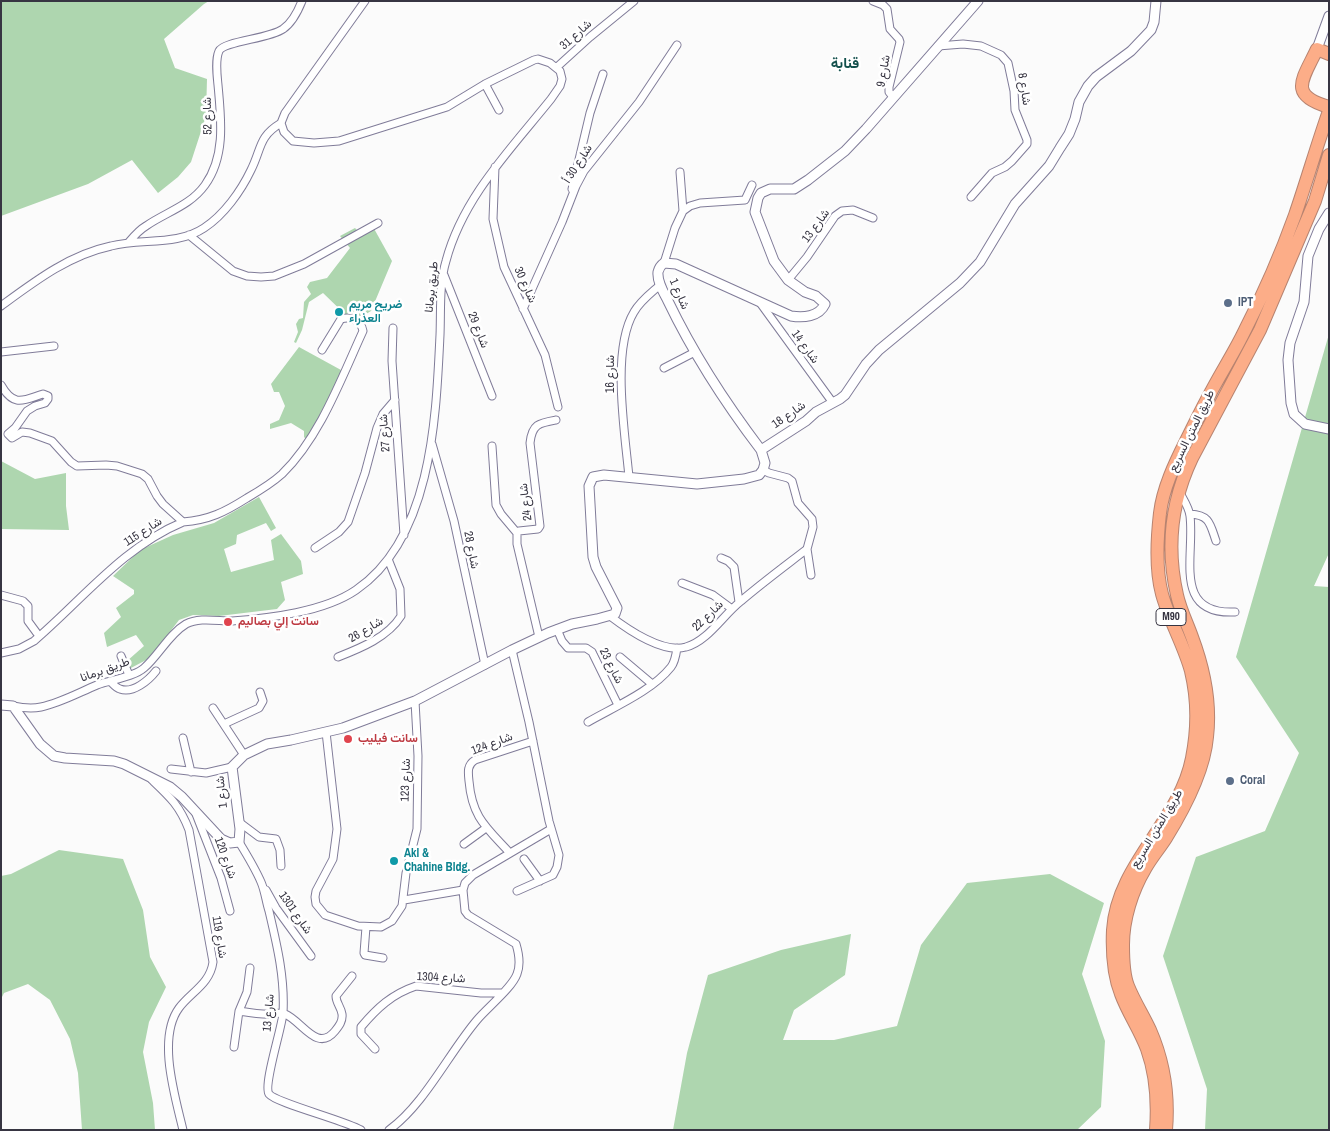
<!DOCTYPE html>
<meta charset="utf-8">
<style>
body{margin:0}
#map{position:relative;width:1330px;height:1131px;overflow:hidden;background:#fbfbfb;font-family:"Archivo Narrow",sans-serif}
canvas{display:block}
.frame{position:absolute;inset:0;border:2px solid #373542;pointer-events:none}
</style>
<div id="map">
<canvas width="1330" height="1131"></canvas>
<div class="frame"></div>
</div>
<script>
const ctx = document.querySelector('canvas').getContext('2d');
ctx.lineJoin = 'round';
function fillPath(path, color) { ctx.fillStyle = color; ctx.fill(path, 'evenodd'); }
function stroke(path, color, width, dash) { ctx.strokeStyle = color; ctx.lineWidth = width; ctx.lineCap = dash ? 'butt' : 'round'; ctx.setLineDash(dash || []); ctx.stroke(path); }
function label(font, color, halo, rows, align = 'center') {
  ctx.font = font + ' "Archivo Narrow",Vazirmatn,sans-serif'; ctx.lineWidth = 5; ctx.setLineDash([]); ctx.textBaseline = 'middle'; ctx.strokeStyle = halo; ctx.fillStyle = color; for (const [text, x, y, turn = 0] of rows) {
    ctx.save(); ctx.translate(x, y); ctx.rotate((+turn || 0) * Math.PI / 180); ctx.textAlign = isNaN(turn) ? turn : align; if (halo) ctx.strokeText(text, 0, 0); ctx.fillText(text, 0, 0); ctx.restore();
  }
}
const forest = new Path2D(`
 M 1,1 L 209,1 L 204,4 L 164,39 L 175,68 L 207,79 L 206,116 L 191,162 L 178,177 L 158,193 L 132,160 L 88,184 L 1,216 Z
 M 372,225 L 392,261 L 371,311 L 353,322 L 323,293 L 309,302 L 302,330 L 296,343 L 294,342 L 298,332 L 296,324 L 299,319 L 303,318 L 304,302 L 311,294 L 307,287 L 310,282 L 327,278 L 350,248 L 340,236 L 355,228 L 358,231 Z
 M 1329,334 L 1329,553 L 1314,586 L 1329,587 L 1329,1130 L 1205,1130 L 1207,1089 L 1163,956 L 1196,857 L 1265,831 L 1299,753 L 1236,657 Z
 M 299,347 L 341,370 L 340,378 L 308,441 L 304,437 L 304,431 L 291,423 L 270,429 L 270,424 L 279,420 L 285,406 L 279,392 L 274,392 L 271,384 Z
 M 1,461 L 35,479 L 66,473 L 66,506 L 69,530 L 1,529 Z
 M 259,497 L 276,528 L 271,531 L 266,523 L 237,535 L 236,544 L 224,549 L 231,572 L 274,560 L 271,540 L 281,534 L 301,561 L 303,574 L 281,582 L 285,600 L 277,609 L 219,616 L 193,615 L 179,620 L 150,658 L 129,669 L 127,661 L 144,646 L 136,635 L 107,647 L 104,633 L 121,617 L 116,608 L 134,594 L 134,590 L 113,576 L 140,550 L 173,535 L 214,523 Z
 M 59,850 L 123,859 L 143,910 L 150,957 L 166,987 L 149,1022 L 143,1052 L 153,1103 L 155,1130 L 82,1130 L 78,1073 L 70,1039 L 50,1000 L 28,984 L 4,993 L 1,999 L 1,876 L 11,874 Z
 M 1050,874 L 1104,903 L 1082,974 L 1105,1041 L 1101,1107 L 1077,1130 L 673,1130 L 687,1053 L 708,975 L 781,950 L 851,934 L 845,975 L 794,1010 L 783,1040 L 834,1040 L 897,1026 L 921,945 L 967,883 Z`);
const minor = new Path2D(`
 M 873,1 L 883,5 L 887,9 L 890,29 L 899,39 L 900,42 L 889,87 L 889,92 L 893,97
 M 938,46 L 963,44 L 981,46 L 1001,55 L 1008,63 L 1014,91 L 1015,110 L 1027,140 L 1027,144 L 1012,161 L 1005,167 L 992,173 L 971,197
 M 557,67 L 590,37 L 634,1
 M 485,84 L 499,110
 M 495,167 L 493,219 L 504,267 L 545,355 L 558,407
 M 680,172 L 683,211
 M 572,189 L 590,113 L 603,74
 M 189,235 L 233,271 L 247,276 L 261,277 L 274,276 L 304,264 L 378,223
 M 129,242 C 134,236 139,230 146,226 C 166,212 190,206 205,185 C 226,156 221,118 218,85 C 217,75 215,60 219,51 C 224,41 269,39 283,29 C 292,23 298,11 302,1
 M 664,263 L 675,228 L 683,211 L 690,206 L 700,203 L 745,200 L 752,185
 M 444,275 L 492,396
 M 788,280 L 807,257 L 835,216 L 842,211 L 853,210 L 873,218
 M 761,304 L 833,403
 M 1,306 C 35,281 69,255 111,246 C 141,238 177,246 204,228 C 224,215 241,191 251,170 C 262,148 258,137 281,123
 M 523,309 L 562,222 L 576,186 L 584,171 L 639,102 L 677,45
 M 393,328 L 392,361 L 404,535
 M 1,352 L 54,346
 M 664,368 L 695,352
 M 1,385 C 14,408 24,400 43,394 L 48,396 L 48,399 L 45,403 L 35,406 L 27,411 L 15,428 L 8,434 L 12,438 L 22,432 L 30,433 L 52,441 L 71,462 L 77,466 L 106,465 L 117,466 L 142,474 L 148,479 L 157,496 L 163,504 L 183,522 C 123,547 82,600 34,641 L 19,649 L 1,653
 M 432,444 L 454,521 L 485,665
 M 492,446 L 496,505 L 501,514 L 517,533
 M 763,470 L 769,473 L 788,478 L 792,481 L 798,503 L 812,519 L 813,527 L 807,549 L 811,575
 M 629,477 C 625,433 611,350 634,312 C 640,301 651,293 660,285
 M 1179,491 C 1183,499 1189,507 1190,516 C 1195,556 1172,615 1235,612
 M 1190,514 C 1210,515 1210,524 1216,541
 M 183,522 C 209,520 225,512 247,498 C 259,491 271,484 282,474 C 320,437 341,379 363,331 C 361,320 351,316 341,319 L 322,350
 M 315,548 L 339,532 L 348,522 L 365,473 L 377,428 L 383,414 L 395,400
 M 721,558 L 728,561 L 734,567 L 739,602
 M 682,583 L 713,595 L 732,609
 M 1,595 L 23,601 L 28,606 L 28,621 L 39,636
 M 610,616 C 627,629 663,654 686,647 C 708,641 723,615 741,601 C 762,583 785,566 807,549
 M 557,629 L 562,641 L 568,648 L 586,648 L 592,652 L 618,705
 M 539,637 L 517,544 L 517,533 L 519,531 L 538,529 L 540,526 L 530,443 C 532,424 539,423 556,420
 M 512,650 L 529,722 L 549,821 L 559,855 L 557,867 L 553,875 L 517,891
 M 121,656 L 129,675
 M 338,657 C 361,648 388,637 401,616 L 400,589 L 388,559
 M 620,657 L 652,684
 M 110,681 C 113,684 116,688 120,689 C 133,694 149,680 156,671
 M 13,706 C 23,708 31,709 41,707 C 60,703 78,693 97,685 C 110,680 134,677 144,668 C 159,655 169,634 186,624 C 199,617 217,621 232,621 C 270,618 324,612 356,590 C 432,538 436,418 440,335 C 441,311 439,284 446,261 C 463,197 511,149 551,99 L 560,86 L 562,79 L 560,71 L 550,63 L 538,59 L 534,60 L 485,84 L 447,107 L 339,141 L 314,143 L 293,141 L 284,132 L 281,123 L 285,113 L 365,1
 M 213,708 L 244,755
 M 588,722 C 614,707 652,691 671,667 C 675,662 676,655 677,648
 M 224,724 L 259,708 L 263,701 L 260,692
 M 326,732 L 337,829 L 333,859 L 316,891 L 315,897 L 316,904 L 325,915 L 358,926 L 381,927 L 392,921 L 402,906 L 406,873 L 417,829 L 418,756 L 415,701
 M 183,738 L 191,772
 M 171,769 L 206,773 L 232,767
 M 152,780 C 170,797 180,806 189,830 L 213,962 C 210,984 191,992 179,1008 C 157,1038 175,1096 183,1130
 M 196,814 L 221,878 L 230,911
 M 239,822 L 259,837 L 276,839 L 280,850 L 281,866
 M 239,842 C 247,855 255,868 261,882 C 265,891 266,902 269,911 C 277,945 285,978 283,1013 C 282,1028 263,1085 269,1094 C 276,1103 344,1120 361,1130
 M 464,844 L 486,828
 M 509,852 C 486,827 472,817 469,781 C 468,772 467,765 475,760 L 533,741
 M 524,859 L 540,881
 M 266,890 L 276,908 L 311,956
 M 404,900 L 463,890
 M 366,927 L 364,953 L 365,955 L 383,958
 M 239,1011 C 251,1013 262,1015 274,1014 C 278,1013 281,1012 285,1014 C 302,1021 317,1053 335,1031 C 339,1026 343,1021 342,1014 C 341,1007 336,1003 336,996 L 352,976
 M 234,1047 L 239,1011 L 247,992 L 250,968
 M 375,1049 L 361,1034 L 361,1027 C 377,1008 392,994 416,986 L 481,993 L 502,993
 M 389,1130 C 424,1105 449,1053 477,1020 C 488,1007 512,988 517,974 C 521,964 519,954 516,944 L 468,915 L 465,911 L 463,890 L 465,883 L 473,875 L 551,829`);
const tertiary = new Path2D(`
 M 1317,49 L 1329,16
 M 1329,213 L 1319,229 L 1308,256 L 1304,302 L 1290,343 L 1288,360 L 1291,403 L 1294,414 L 1305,424 L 1329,429
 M 761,450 L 806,421 L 816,412 L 840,399 L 845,395 L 866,364 L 879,350 L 960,283 L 980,262 L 1015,204 L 1049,166 L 1060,148 L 1069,134 L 1075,119 L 1079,102 L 1088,86 L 1096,77 L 1131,51 L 1151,30 L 1154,22 L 1156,1
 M 1,705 L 13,706 L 40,744 L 54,756 L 65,758 L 114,761 L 124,764 L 170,787 L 182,797 L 221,839 L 230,843 L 239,842 L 240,829 L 232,767 L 244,755 L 267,744 L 291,740 L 343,728 L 415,701 L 512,650 L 548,633 L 572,624 L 597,619 L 615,614 L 617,608 L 596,567 L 593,557 L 589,486 L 593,477 L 604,475 L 697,484 L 744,479 L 759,475 L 763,470 L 765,463 L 761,450 C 726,404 693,353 668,301 C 664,293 657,282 658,272 C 659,268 661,265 664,263 L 676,264 L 791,316 C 803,318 819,317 825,304 L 816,296 L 805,292 L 788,280 L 774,261 L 755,212 L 758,198 L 761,193 L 770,189 L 794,189 L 808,180 L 845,151 L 866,129 L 978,1`);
const motorway = new Path2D(`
 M 1329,54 L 1317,49 C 1303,79 1287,95 1329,107
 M 1156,1130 C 1158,1103 1156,1074 1147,1049 C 1140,1030 1128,1013 1121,994 C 1113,974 1112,952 1113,930 C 1117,864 1180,821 1192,758 C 1198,728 1198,700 1191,671 C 1184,645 1169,620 1162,594 C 1155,568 1157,539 1160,513 C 1163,488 1175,463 1186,441 C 1194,425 1202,408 1211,392 C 1222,371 1235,351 1245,330 C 1264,293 1281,254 1295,215 C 1307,180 1317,145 1329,111
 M 1166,1130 C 1169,1095 1164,1062 1150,1030 C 1143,1015 1134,1001 1128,986 C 1123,974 1123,958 1123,945 C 1123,919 1132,891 1145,869 C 1151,858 1159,849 1166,838 C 1184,809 1204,772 1207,737 C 1211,703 1204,669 1192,637 C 1187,623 1180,609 1177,595 C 1166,547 1171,502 1192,458 L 1260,330 L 1315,201 L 1329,155`);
const markers = [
 [1228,303,5,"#5c6f8a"],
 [339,312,5,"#0f9aa8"],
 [228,622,5,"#e0444e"],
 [348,739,5,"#e0444e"],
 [1230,781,5,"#5c6f8a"],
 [394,861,5,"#0f9aa8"]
];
const shields = [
 [1171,617,30]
];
const shieldNames = [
 ["M90",1171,617]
];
const streetNames = [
 ["شارع 31",576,35,-42],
 ["شارع 9",884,71,-80],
 ["شارع 8",1024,89,81],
 ["شارع 52",208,116,-91],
 ["شارع 30 أ",578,164,-57],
 ["شارع 13",816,226,-54],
 ["شارع 30",525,285,66],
 ["طريق برمانا",432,287,-84],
 ["شارع 1",679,294,66],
 ["شارع 29",478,330,68],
 ["شارع 14",805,347,54],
 ["شارع 16",611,374,-90],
 ["شارع 18",789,415,-35],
 ["طريق المتن السريع",1192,431,-64],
 ["شارع 27",385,433,-94],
 ["شارع 24",526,502,-97],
 ["شارع 115",143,532,-33],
 ["شارع 28",471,550,79],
 ["شارع 22",708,616,-44],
 ["شارع 26",366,630,-31],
 ["شارع 23",611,666,63],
 ["طريق برمانا",105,670,-20],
 ["شارع 124",492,744,-21],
 ["شارع 123",406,780,-88],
 ["شارع 1",222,792,-96],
 ["طريق المتن السريع",1157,829,-59],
 ["شارع 120",225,858,70],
 ["شارع 1301",295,913,55],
 ["شارع 119",219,937,81],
 ["شارع 1304",441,978,3],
 ["شارع 13",269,1013,-85]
];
const serviceNames = [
 ["IPT",1238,303],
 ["Coral",1240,781]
];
const cultureNames = [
 ["ضريح مريم",349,305],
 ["العذراء",349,319],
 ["Akl &",404,854],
 ["Chahine Bldg.",404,868]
];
const healthNames = [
 ["سانت إلي بصاليم",238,622],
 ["سانت فيليب",358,739]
];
const quarterNames = [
 ["قنابة",845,64]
];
fillPath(forest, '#aed6af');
stroke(minor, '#807c99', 9);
stroke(tertiary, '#807c99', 11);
stroke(motorway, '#b78370', 14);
stroke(minor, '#fff', 7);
stroke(tertiary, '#fff', 9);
stroke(motorway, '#fcad88', 12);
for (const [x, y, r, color] of markers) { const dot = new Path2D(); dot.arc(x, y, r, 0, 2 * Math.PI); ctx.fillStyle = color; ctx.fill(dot); stroke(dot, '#fff', 2); }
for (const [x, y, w] of shields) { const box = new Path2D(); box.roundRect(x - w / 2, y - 8.5, w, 17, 4); ctx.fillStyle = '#fff'; ctx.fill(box); stroke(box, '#373542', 1); }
label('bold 11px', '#373542', null, shieldNames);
label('12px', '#373542', '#fff', streetNames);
label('bold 12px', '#4e5e75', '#fff', serviceNames, 'left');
label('bold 12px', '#0d838f', '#fff', cultureNames, 'left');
label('bold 12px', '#be3a42', '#fff', healthNames, 'left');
label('bold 15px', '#13504c', '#fff', quarterNames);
</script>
